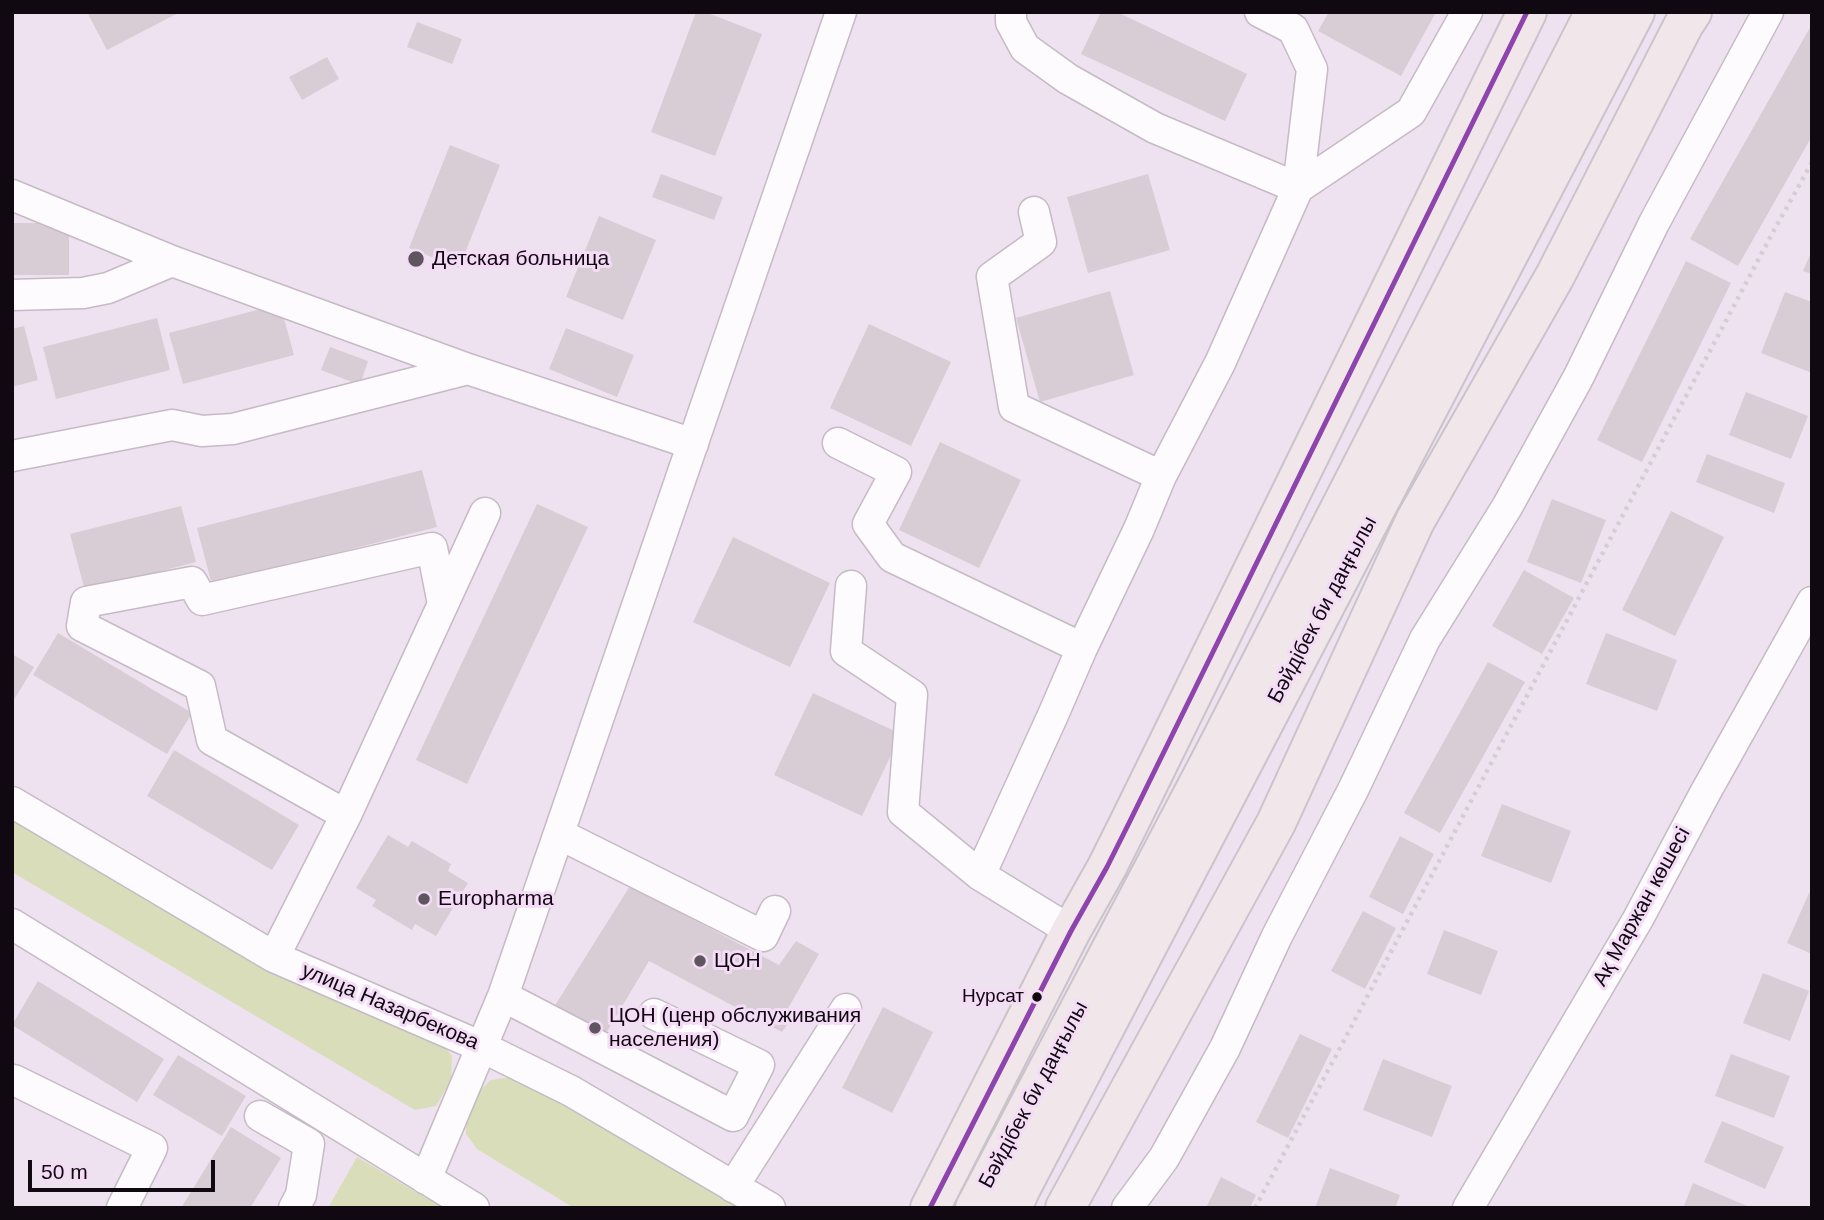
<!DOCTYPE html>
<meta charset="utf-8">
<style>
body{margin:0}
#map{position:relative;width:1824px;height:1220px;overflow:hidden;background:#efe2f0;font-family:Helvetica,sans-serif}
canvas{display:block}
.frame{position:absolute;inset:0;border:14px solid #100911;pointer-events:none}
.scale{position:absolute;left:28px;top:1160px;width:187px;height:32px;box-sizing:border-box;border:4px solid #100911;border-top:0;padding-left:9px;font-size:21px;line-height:24px;white-space:nowrap;color:#100911;-webkit-text-stroke:5px #f4dcf6;paint-order:stroke}
</style>
<div id="map">
<canvas width="1824" height="1220"></canvas>
<div class="frame"></div>
<div class="scale">50 m</div>
</div>
<script>
const ctx = document.querySelector('canvas').getContext('2d');
ctx.lineJoin = 'round';
function fillPath(path, color) { ctx.fillStyle = color; ctx.fill(path, 'evenodd'); }
function stroke(path, color, width, dash) { ctx.strokeStyle = color; ctx.lineWidth = width; ctx.lineCap = dash ? 'butt' : 'round'; ctx.setLineDash(dash || []); ctx.stroke(path); }
function label(font, color, halo, rows, align = 'center') {
  ctx.font = font + ' Helvetica,sans-serif'; ctx.lineWidth = 6; ctx.setLineDash([]); ctx.textBaseline = 'middle'; ctx.strokeStyle = halo; ctx.fillStyle = color; for (const [text, x, y, turn = 0] of rows) {
    ctx.save(); ctx.translate(x, y); ctx.rotate((+turn || 0) * Math.PI / 180); ctx.textAlign = isNaN(turn) ? turn : align; if (halo) ctx.strokeText(text, 0, 0); ctx.fillText(text, 0, 0); ctx.restore();
  }
}
const green = new Path2D(`
 M 12,787 L 443,1045 L 452,1056 L 451,1080 L 436,1106 L 415,1110 L 12,872 Z
 M 511,1077 L 766,1208 L 574,1208 L 477,1149 L 466,1134 L 466,1116 L 477,1093 L 491,1080 Z
 M 357,1157 L 443,1208 L 328,1208 Z`);
const building = new Path2D(`
 M 87,12 L 180,12 L 107,50 Z
 M 696,12 L 705,12 L 762,34 L 715,156 L 651,132 Z
 M 1101,12 L 1117,12 L 1247,74 L 1225,121 L 1081,54 Z
 M 1329,12 L 1436,12 L 1401,76 L 1318,31 Z
 M 417,22 L 462,39 L 452,64 L 407,47 Z
 M 1812,24 L 1812,136 L 1738,266 L 1690,239 Z
 M 327,57 L 339,79 L 302,100 L 289,77 Z
 M 450,145 L 500,165 L 459,268 L 409,248 Z
 M 661,174 L 723,197 L 714,220 L 652,197 Z
 M 1148,174 L 1170,250 L 1088,273 L 1067,197 Z
 M 599,216 L 656,240 L 623,320 L 566,297 Z
 M 12,223 L 69,223 L 69,275 L 12,275 Z
 M 1812,250 L 1812,274 L 1803,271 Z
 M 1686,261 L 1731,283 L 1642,462 L 1597,440 Z
 M 1110,291 L 1134,375 L 1040,402 L 1016,318 Z
 M 1785,292 L 1812,302 L 1812,373 L 1761,353 Z
 M 280,304 L 294,355 L 183,384 L 169,333 Z
 M 157,318 L 170,370 L 56,399 L 43,347 Z
 M 869,324 L 951,362 L 911,446 L 830,408 Z
 M 24,326 L 38,380 L 12,387 L 12,329 Z
 M 566,328 L 634,355 L 617,397 L 549,369 Z
 M 330,347 L 368,361 L 360,385 L 321,370 Z
 M 1746,392 L 1808,416 L 1791,459 L 1729,435 Z
 M 940,442 L 1021,480 L 979,568 L 899,530 Z
 M 1707,454 L 1785,483 L 1774,513 L 1696,482 Z
 M 422,470 L 437,527 L 212,585 L 197,528 Z
 M 1552,499 L 1606,520 L 1581,583 L 1527,562 Z
 M 537,504 L 588,527 L 467,784 L 416,760 Z
 M 181,506 L 196,562 L 85,591 L 70,534 Z
 M 1671,511 L 1724,537 L 1675,636 L 1622,610 Z
 M 733,537 L 830,583 L 790,667 L 693,622 Z
 M 1524,570 L 1574,598 L 1542,654 L 1492,626 Z
 M 58,633 L 192,713 L 167,754 L 33,675 Z
 M 1606,633 L 1677,660 L 1657,711 L 1586,684 Z
 M 12,654 L 34,667 L 12,703 Z
 M 1488,662 L 1525,682 L 1440,833 L 1404,813 Z
 M 813,693 L 901,734 L 862,816 L 774,775 Z
 M 174,750 L 299,825 L 272,870 L 147,796 Z
 M 1502,804 L 1571,831 L 1551,883 L 1481,856 Z
 M 388,835 L 408,847 L 412,841 L 451,864 L 448,871 L 468,883 L 436,936 L 415,924 L 412,930 L 372,906 L 376,900 L 356,888 Z
 M 1400,836 L 1434,854 L 1403,914 L 1369,897 Z
 M 630,886 L 779,965 L 796,941 L 819,954 L 786,1012 L 794,1015 L 782,1032 L 649,961 L 605,1035 L 554,1007 Z
 M 1809,893 L 1812,894 L 1812,954 L 1787,943 Z
 M 1363,911 L 1396,928 L 1365,989 L 1331,971 Z
 M 1444,930 L 1498,951 L 1481,995 L 1427,974 Z
 M 1763,973 L 1809,991 L 1790,1041 L 1743,1023 Z
 M 38,981 L 164,1059 L 137,1102 L 12,1025 Z
 M 883,1007 L 933,1032 L 892,1113 L 842,1088 Z
 M 1300,1034 L 1332,1049 L 1288,1138 L 1256,1122 Z
 M 1731,1054 L 1790,1076 L 1774,1118 L 1715,1096 Z
 M 178,1055 L 246,1096 L 222,1136 L 153,1095 Z
 M 1383,1059 L 1452,1086 L 1432,1137 L 1363,1110 Z
 M 1722,1121 L 1784,1147 L 1765,1189 L 1704,1162 Z
 M 231,1127 L 281,1158 L 250,1208 L 181,1208 Z
 M 1330,1168 L 1400,1195 L 1395,1208 L 1315,1208 Z
 M 1221,1177 L 1256,1195 L 1250,1208 L 1206,1208 Z
 M 1693,1183 L 1752,1208 L 1683,1208 Z`);
const path = new Path2D(`
 M 1255,1208 L 1772,234 L 1812,162`);
const minor = new Path2D(`
 M 1011,12 L 1011,22 L 1025,48 L 1068,79 L 1155,128 L 1298,188 L 1411,112 L 1467,12
 M 12,195 L 172,261 L 468,369
 M 1034,212 L 1041,242 L 992,277 L 1014,407 L 1161,476
 M 12,295 L 83,293 L 108,288 L 172,261
 M 838,443 L 896,472 L 868,524 L 892,557 L 1082,648
 M 12,456 L 172,425 L 202,431 L 233,429 L 468,369 L 693,444
 M 851,586 L 846,651 L 912,695 L 903,812 L 980,875 L 1071,931
 M 12,802 L 274,957 L 482,1047 L 571,1091 L 770,1208
 M 346,815 L 212,740 L 200,686 L 82,626 L 86,602 L 192,582 L 202,600 L 432,548 L 443,604
 M 559,834 L 763,936 L 775,911
 M 980,875 L 1053,715 L 1082,648 L 1139,529 L 1161,476 L 1220,363 L 1298,188 L 1312,69 L 1293,29 L 1260,12
 M 12,924 L 474,1208
 M 274,957 L 346,815 L 485,513
 M 503,996 L 733,1116 L 759,1065 L 654,1014
 M 12,1081 L 14,1080 L 152,1148 L 122,1208
 M 260,1116 L 309,1144 L 301,1195 L 294,1208
 M 426,1179 L 503,996 L 841,12
 M 733,1187 L 846,1009
 M 1127,1208 L 1164,1158 L 1225,1048 L 1277,936 L 1353,790 L 1425,639 L 1507,507 L 1578,378 L 1654,223 L 1768,12
 M 1468,1208 L 1638,919 L 1704,795 L 1812,602`);
const major = new Path2D(`
 M 930,1208 L 1071,931 L 1107,867 L 1130,821 L 1527,12
 M 975,1208 L 1214,754 L 1595,12
 M 1012,1208 L 1021,1188 L 1635,12
 M 1065,1208 L 1276,823 L 1415,521 L 1555,276 L 1684,24 L 1692,12`);
const bus1 = new Path2D(`
 M 930,1208 L 1071,931 L 1107,867 L 1130,821 L 1527,12`);
const markers = [
 [416,259,9,"#5e555f"],
 [424,899,7,"#5e555f"],
 [700,961,7,"#5e555f"],
 [1037,997,6,"#100911"],
 [595,1028,7,"#5e555f"]
];
const busNames = [
 ["Нурсат",1024,997]
];
const poiNames = [
 ["Детская больница",432,259],
 ["Europharma",438,899],
 ["ЦОН",714,961],
 ["ЦОН (ценр обслуживания",609,1016],
 ["населения)",609,1040]
];
const streetNames = [
 ["Бәйдібек би даңғылы",1323,610,-62],
 ["Ақ Маржан көшесі",1642,907,-61],
 ["улица Назарбекова",390,1007,23],
 ["Бәйдібек би даңғылы",1034,1095,-62]
];
fillPath(green, '#d9ddb9');
fillPath(building, '#d8ccd5');
stroke(minor, '#c5bac5', 33);
stroke(major, '#cac3ca', 42);
stroke(path, '#d3ced3', 4.5, [3.5, 5]);
stroke(minor, '#fdfbfd', 30);
stroke(major, '#f1e7eb', 38);
stroke(bus1, '#8e44ad', 5);
for (const [x, y, r, color] of markers) { const dot = new Path2D(); dot.arc(x, y, r, 0, 2 * Math.PI); ctx.fillStyle = color; ctx.fill(dot); stroke(dot, '#f4dcf6', 2.5); }
label('19px', '#100911', '#f4dcf6', busNames, 'right');
label('21px', '#100911', '#f4dcf6', poiNames, 'left');
label('21px', '#100911', '#f4dcf6', streetNames);
</script>
